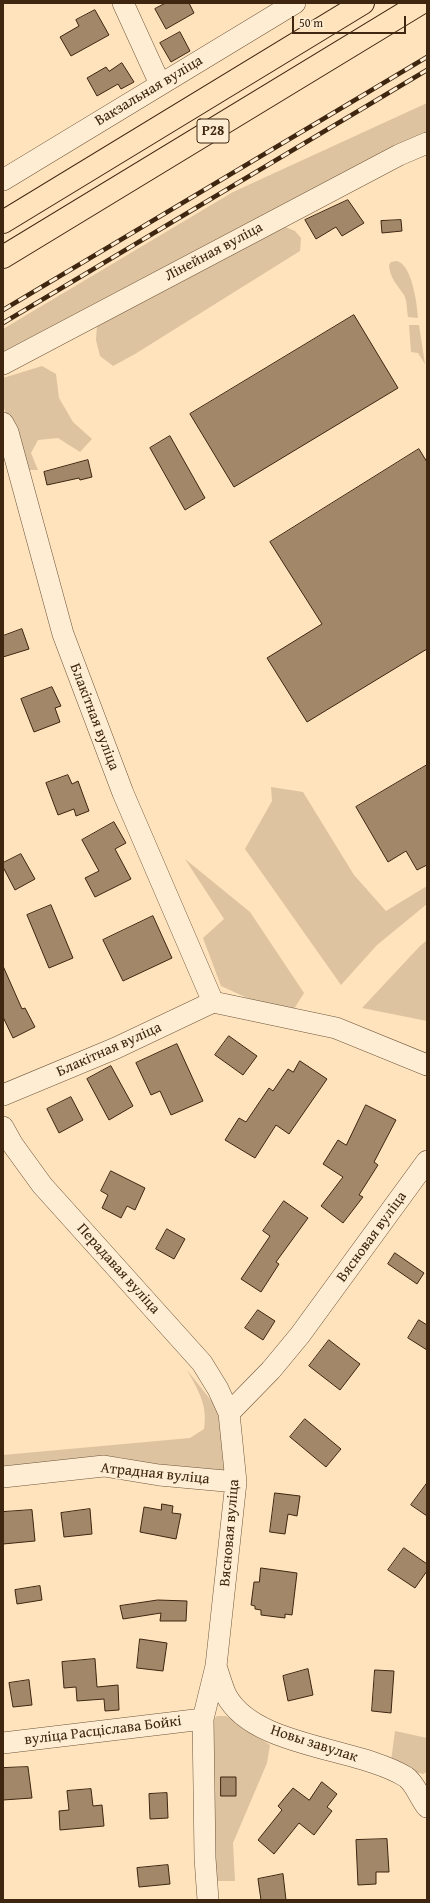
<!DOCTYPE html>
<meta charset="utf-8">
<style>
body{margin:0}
#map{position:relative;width:430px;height:1903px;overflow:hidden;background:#fee3bc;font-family:"Gentium Book Plus",serif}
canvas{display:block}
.frame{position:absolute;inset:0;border:4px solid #3e2610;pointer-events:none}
.scale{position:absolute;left:292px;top:16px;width:114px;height:18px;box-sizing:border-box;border:2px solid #3e2610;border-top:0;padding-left:5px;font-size:12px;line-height:14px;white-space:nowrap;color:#3e2610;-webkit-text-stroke:3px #feedd3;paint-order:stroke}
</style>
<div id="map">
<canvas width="430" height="1903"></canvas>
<div class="frame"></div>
<div class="scale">50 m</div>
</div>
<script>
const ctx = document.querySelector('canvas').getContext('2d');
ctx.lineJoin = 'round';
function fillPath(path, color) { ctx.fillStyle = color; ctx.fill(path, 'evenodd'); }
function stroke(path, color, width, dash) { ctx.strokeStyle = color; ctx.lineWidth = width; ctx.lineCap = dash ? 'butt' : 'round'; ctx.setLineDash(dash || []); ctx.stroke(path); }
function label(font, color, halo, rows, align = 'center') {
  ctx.font = font + ' "Gentium Book Plus",serif'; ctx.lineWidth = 3.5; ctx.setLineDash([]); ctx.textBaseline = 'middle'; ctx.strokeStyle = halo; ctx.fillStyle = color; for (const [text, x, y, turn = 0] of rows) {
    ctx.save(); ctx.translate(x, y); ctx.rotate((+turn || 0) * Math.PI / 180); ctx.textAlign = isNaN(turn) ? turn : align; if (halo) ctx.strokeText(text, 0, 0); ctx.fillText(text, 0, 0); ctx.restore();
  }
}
const green = new Path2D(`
 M 427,103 L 427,143 L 3,364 L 3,329 L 233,192 Z
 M 283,226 L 295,231 L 301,238 L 300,251 L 135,354 L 113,366 L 100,356 L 96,340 L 97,325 Z
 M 397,261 C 412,265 417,303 418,318 L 408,317 C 407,311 407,300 404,295 C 397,284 390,279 389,265 L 391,262 Z
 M 409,325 L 419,325 L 425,364 L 418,353 L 411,352 Z
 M 42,366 L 56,374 L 59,398 L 73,422 L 92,439 L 80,452 L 58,438 L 38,440 L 31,453 L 38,470 L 22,470 L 12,427 L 3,406 L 3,378 Z
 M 271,787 L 303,792 L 354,875 L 386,911 L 427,886 L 427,904 L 377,945 L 341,985 L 245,849 L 272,801 Z
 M 185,859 L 250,912 L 304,993 L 289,1017 L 221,986 L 203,938 L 224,919 Z
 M 427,940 L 427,1021 L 362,1008 L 419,947 Z
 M 187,1370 L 221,1413 L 226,1471 L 153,1465 L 119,1457 L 3,1467 L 3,1455 L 190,1438 L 204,1429 C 208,1405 198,1390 187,1370 Z
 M 217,1716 L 226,1716 L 270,1745 L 267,1763 L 233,1843 L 235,1881 L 213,1881 L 212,1721 Z
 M 395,1731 L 427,1738 L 427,1772 L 423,1774 L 415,1772 L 391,1761 Z`);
const building = new Path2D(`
 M 166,3 L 189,3 L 194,13 L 166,29 L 155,9 Z
 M 95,10 L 109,35 L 71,56 L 60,37 L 79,26 L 76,20 Z
 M 180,32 L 190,51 L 171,62 L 160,43 Z
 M 122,63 L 134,82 L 121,89 L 118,84 L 97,96 L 87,78 L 106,67 L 109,71 Z
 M 348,200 L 364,223 L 342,236 L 336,227 L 316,239 L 305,220 Z
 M 401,220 L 402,231 L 382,233 L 381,221 Z
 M 354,315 L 398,388 L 234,487 L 190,414 Z
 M 170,436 L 205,498 L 185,510 L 150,448 Z
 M 419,449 L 427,462 L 427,649 L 307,722 L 267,658 L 322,624 L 270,542 Z
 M 88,460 L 92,477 L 80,480 L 79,478 L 47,485 L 44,472 Z
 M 22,629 L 29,649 L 3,657 L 3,636 Z
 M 52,687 L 61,706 L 55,708 L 60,722 L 34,732 L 21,699 Z
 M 427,765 L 427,865 L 417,870 L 406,851 L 388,862 L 356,807 Z
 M 68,775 L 72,784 L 78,781 L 89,811 L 76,816 L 74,809 L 58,815 L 46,783 Z
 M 114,822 L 126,843 L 115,849 L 131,879 L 95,897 L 85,878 L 99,871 L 82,840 Z
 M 21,854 L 35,879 L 15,890 L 3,867 L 3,863 Z
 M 51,905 L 73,958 L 49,968 L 27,915 Z
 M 153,916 L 172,958 L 123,981 L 103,940 Z
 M 3,966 L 22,1009 L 25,1008 L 35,1027 L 13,1038 L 3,1017 Z
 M 229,1036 L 257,1056 L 243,1075 L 215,1055 Z
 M 177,1044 L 203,1101 L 171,1115 L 160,1091 L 151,1095 L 136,1063 Z
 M 300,1061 L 327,1079 L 289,1134 L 276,1125 L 255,1158 L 225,1140 L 239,1118 L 246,1122 L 269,1088 L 273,1091 L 288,1069 L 293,1072 Z
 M 111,1066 L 133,1106 L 109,1120 L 87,1079 Z
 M 71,1097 L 83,1120 L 59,1133 L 47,1109 Z
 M 366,1105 L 396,1120 L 374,1162 L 378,1165 L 359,1195 L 363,1197 L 343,1223 L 321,1206 L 343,1177 L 323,1164 L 338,1140 L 346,1145 Z
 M 111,1171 L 145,1188 L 135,1210 L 127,1206 L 121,1218 L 102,1208 L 108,1195 L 101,1191 Z
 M 284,1201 L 308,1218 L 276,1262 L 279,1264 L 261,1292 L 241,1279 L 270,1236 L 263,1231 Z
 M 167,1229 L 185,1239 L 174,1259 L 156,1249 Z
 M 395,1253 L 424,1273 L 417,1284 L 388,1264 Z
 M 258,1310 L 275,1321 L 263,1340 L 245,1328 Z
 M 419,1320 L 427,1325 L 427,1350 L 408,1338 Z
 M 329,1340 L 360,1364 L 340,1390 L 309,1366 Z
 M 305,1419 L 341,1449 L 326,1467 L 290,1437 Z
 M 427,1483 L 427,1516 L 411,1505 Z
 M 275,1493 L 300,1496 L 297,1516 L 288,1514 L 285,1534 L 270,1532 Z
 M 162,1504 L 173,1506 L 172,1513 L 181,1514 L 176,1539 L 140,1532 L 144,1507 L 161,1510 Z
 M 90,1509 L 92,1534 L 64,1537 L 61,1513 Z
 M 32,1510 L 35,1541 L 3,1544 L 3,1512 Z
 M 404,1548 L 427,1564 L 427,1571 L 415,1588 L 388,1570 Z
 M 261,1568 L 297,1573 L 292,1615 L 285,1614 L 285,1618 L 261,1615 L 261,1610 L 255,1609 L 255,1606 L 251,1605 L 254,1582 L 259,1582 Z
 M 40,1586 L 42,1600 L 17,1604 L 15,1590 Z
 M 158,1600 L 187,1601 L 186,1621 L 160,1621 L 161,1613 L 123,1619 L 120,1606 Z
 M 140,1639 L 167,1643 L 163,1671 L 137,1668 Z
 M 95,1659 L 97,1687 L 118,1685 L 119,1710 L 105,1711 L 104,1699 L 77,1701 L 76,1687 L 64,1688 L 62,1662 Z
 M 308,1669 L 313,1695 L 288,1701 L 283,1676 Z
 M 375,1670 L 394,1671 L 391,1713 L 372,1711 Z
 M 29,1680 L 32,1705 L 13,1707 L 9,1683 Z
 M 28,1767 L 32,1798 L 3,1800 L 3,1768 Z
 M 221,1777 L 236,1777 L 236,1796 L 221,1796 Z
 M 322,1782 L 337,1794 L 327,1807 L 332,1811 L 314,1835 L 299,1823 L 274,1854 L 258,1840 L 282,1810 L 278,1806 L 293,1788 L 309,1800 Z
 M 91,1789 L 93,1806 L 102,1805 L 104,1826 L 60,1830 L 59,1811 L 69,1810 L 67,1791 Z
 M 167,1793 L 168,1818 L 150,1819 L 149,1794 Z
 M 387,1839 L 389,1872 L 376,1872 L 376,1884 L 358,1885 L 356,1840 Z
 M 168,1865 L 170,1884 L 139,1887 L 137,1868 Z
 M 283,1874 L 286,1900 L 261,1900 L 258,1879 Z`);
const minor = new Path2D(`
 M 123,3 L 160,84
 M 3,180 L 295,3
 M 3,364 L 399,155 L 427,143
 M 3,423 L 8,432 L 63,634 L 123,793 L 213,1002
 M 3,1095 L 116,1048 L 213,1002 L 336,1028 L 427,1065
 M 3,1127 L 13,1145 L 42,1185 L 202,1363 L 218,1389 L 229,1413 L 236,1482 L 216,1666 L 203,1719 L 205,1858 L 208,1900
 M 229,1413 L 271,1370 L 300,1335 L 427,1161
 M 3,1477 L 104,1466 L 159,1475 L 236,1482
 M 216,1666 C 219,1675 222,1686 226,1695 C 254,1748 358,1747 406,1777 C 415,1783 420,1799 427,1807
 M 3,1743 L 203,1719`);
const highway = new Path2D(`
 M 3,222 L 363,3
 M 3,257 L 421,3`);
const rail = new Path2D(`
 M 3,310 L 427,57
 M 3,323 L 427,70`);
const shields = [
 [213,131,32]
];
const shieldNames = [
 ["Р28",213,131]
];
const streetNames = [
 ["Вакзальная вуліца",149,91,-31],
 ["Лінейная вуліца",214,252,-28],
 ["Блакітная вуліца",94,717,69],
 ["Блакітная вуліца",109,1050,-24],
 ["Вясновая вуліца",372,1237,-54],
 ["Перадавая вуліца",118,1269,48],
 ["Атрадная вуліца",155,1474,6],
 ["Вясновая вуліца",230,1533,-85],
 ["вуліца Расціслава Бойкі",103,1731,-7],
 ["Новы завулак",314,1744,18]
];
fillPath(green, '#ddc39f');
fillPath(building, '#a28869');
stroke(building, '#3e2610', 1);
stroke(minor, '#6e553b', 22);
stroke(highway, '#3e2610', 24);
stroke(minor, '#feedd3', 21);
stroke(highway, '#fee3bc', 22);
stroke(rail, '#3e2610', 4.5);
stroke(rail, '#feedd3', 3, [9]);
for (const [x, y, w] of shields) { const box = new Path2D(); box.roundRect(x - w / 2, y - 12, w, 24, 3); ctx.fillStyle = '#feedd3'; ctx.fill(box); stroke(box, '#3e2610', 1); }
label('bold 14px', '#3e2610', null, shieldNames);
label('15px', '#3e2610', '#feedd3', streetNames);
</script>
